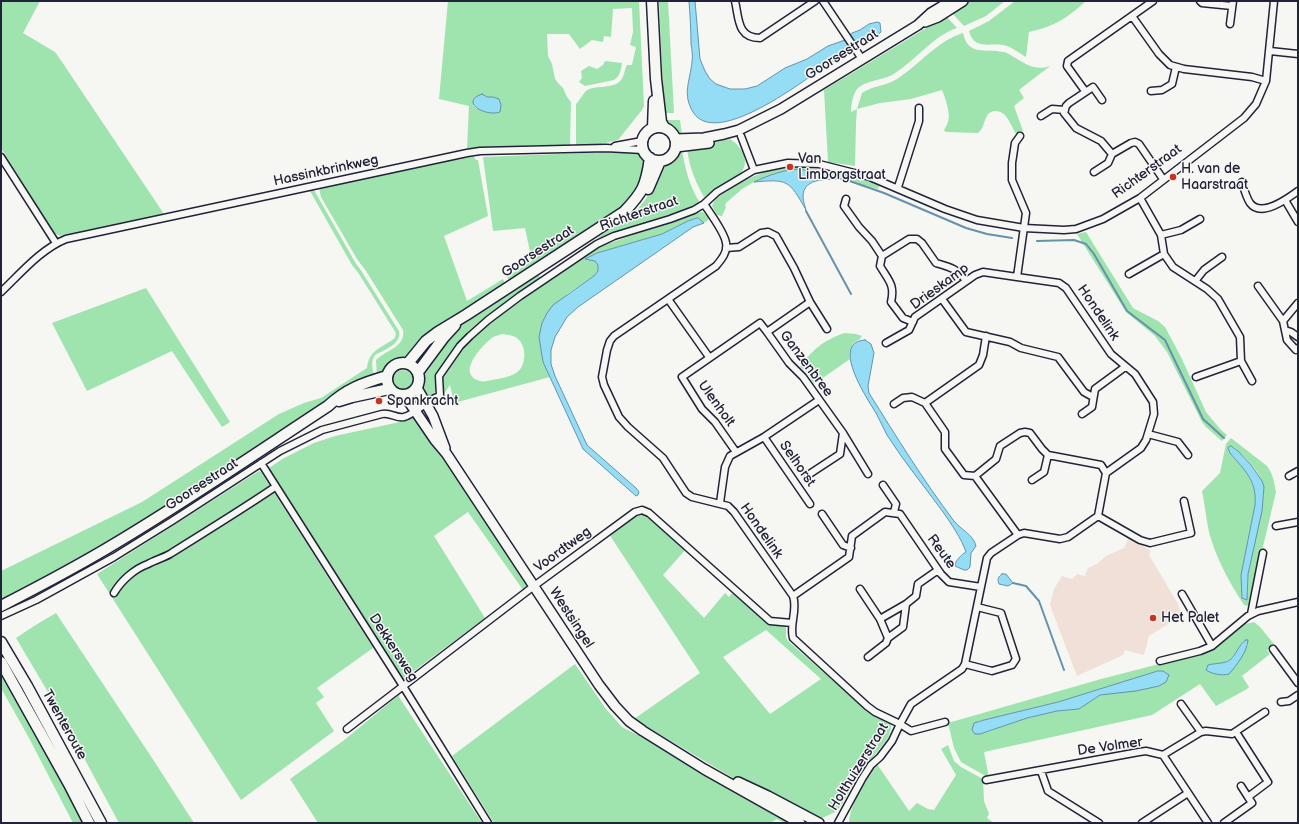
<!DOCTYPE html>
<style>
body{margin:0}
#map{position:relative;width:1299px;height:824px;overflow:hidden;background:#f6f6f2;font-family:"Balsamiq Sans",sans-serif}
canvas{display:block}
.frame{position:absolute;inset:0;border:2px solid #22223b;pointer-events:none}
</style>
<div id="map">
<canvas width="1299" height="824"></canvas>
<div class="frame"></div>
</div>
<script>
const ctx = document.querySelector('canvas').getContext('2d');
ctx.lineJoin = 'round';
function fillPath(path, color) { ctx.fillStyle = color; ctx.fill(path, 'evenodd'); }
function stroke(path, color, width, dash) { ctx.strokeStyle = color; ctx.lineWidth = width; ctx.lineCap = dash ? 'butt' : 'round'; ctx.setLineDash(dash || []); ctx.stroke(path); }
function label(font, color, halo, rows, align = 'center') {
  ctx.font = font + ' "Balsamiq Sans",sans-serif'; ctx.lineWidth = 3; ctx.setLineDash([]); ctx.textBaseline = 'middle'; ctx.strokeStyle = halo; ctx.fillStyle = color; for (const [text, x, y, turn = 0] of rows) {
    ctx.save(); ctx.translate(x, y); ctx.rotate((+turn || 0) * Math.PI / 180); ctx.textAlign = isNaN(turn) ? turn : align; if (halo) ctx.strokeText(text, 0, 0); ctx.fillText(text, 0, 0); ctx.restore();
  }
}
const built = new Path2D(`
 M 1129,537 L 1151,551 L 1149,555 L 1178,604 L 1180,612 L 1179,617 L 1149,636 L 1144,655 L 1125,650 L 1123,655 L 1077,676 L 1050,605 L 1054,589 L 1062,576 L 1072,579 L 1077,574 L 1085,576 L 1088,568 L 1097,564 L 1106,556 L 1124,548 Z`);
const green = new Path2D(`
 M 1,1 L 40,1 L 23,33 L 55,52 L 58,56 L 164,214 L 61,236 L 55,234 L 1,148 Z
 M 448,1 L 639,1 L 644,106 L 642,110 L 618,140 L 583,148 L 576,148 L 576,104 C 579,101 583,94 586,91 C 593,85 611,89 619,82 C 625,77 624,70 627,65 L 632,65 L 636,47 L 630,45 L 633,32 L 632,8 L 613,9 L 611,37 L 604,36 L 603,42 L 592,40 L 580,49 L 569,34 L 547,34 L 548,56 L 552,64 L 555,79 L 558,83 L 563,88 L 567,97 L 571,102 L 570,148 L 546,148 L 545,145 L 493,147 L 467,149 L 469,106 L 439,99 ZM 484,95 L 489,98 L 477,109 L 473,105 Z
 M 659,1 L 668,1 L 674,113 L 664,113 Z
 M 971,1 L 1005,1 L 986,16 L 964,26 L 952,13 Z
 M 1015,1 L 1086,1 C 1066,19 1055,26 1029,32 L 1026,57 C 1019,53 1011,46 1003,45 C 989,43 974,50 969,31 L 989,21 Z
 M 946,16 L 957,28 C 934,35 913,63 892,75 C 882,80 865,81 858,88 C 853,93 851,105 851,112 L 857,109 L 862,93 C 872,86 886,86 897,79 C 919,65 937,41 963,33 C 968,57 986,48 1003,52 C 1007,52 1010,55 1014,57 C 1027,65 1036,71 1050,66 L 1019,90 L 1024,98 L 1014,106 L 1023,131 L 1017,135 C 1010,126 1008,110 994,111 C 991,112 988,113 987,116 C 983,123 984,128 978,133 L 947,132 L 944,131 C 945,127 947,126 948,122 C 951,113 945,98 942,90 L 911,99 L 880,103 L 857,109 L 856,123 L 855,166 L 828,162 L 824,90 Z
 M 605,61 L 622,63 C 621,70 620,76 614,80 L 585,86 L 579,82 L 582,78 L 581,71 L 589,66 L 597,69 L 603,65 Z
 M 665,120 L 680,120 L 682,135 L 673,129 Z
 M 730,139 C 741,146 751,160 741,173 C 737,178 712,192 704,197 C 695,181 689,166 687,148 Z
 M 634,151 L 642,154 L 645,161 L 642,185 L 631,201 L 512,281 L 509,280 L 507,277 L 532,261 L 525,228 L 493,231 L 483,157 Z
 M 682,151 C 686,171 689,185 700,203 L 674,213 L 596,239 C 606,231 617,225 627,218 C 646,204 654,187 661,167 C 669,163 673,159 676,152 Z
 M 473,156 L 476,160 L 478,160 L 488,216 L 444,236 L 467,301 L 503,279 L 505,284 L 406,359 L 393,362 L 384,372 L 377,376 L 376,360 C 386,350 406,347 403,330 L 366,271 L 357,259 L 321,197 L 319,188 L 431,163 Z
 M 796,167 C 825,169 853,176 880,185 L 878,189 L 809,171 L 799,169 L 754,182 L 742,189 L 726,203 L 725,206 L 726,207 L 722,216 L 717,215 L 712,206 C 715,198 721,195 727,191 C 751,175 767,170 796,167 Z
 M 314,190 L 355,262 L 360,269 L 399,331 C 402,344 384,350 375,355 C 370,362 373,369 374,377 L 338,394 L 198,485 L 128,529 L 71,563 L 1,600 L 1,571 L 142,502 L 279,414 L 304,403 L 321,398 L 367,368 C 369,349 382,348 395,338 L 396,333 L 359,274 L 352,265 L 310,191 Z
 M 703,212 L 709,218 L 708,220 L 704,223 L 698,218 L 688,221 L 662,234 L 597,253 L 586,259 L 595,261 L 598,265 L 598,271 L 594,276 L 567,294 L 543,362 L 550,377 L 454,403 L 450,385 L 434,408 L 431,409 L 429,405 L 438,398 L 442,377 L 456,354 L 473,335 L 509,307 L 579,259 L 599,247 L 694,213 ZM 502,334 C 508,335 515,335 519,340 C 527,348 526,367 516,373 C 508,378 496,379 487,381 C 482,382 479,381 475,379 C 459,369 484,344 493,337 C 496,336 499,335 502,334 Z
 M 1086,232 L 1133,308 L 1158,321 L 1165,327 L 1181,357 L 1206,412 L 1221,430 L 1227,435 L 1222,441 L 1206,427 L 1202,422 L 1167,352 L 1155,336 L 1126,312 L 1077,234 Z
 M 538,272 L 540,278 L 483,319 L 469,331 L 457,344 L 437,375 L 435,392 L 426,400 L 420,387 L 422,374 L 457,327 Z
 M 146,288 L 230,422 L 222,427 L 172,351 L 87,391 L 52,323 Z
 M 844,333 L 856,334 L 862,336 C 860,340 857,340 854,343 C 850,347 849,354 850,359 L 814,384 L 805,370 L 800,367 C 813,349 823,341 844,333 Z
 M393 380a10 10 0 1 1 20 0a10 10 0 1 1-20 0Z
 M 416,416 L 528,587 L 523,590 L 468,512 L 434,536 L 485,618 L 403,679 L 269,468 L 284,458 L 314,443 L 335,436 L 409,420 Z
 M 1231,438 L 1267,466 C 1273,474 1274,482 1276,492 L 1249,605 L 1248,606 L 1244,605 C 1229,582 1216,558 1209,532 C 1206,518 1205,505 1202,491 L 1220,473 L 1226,444 ZM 1234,447 C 1244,456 1257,469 1262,481 C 1263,485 1263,490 1264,494 L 1248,574 L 1248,594 L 1241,575 L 1255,505 C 1257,480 1245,471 1230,453 Z
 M 259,471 L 261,472 L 373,648 L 317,688 L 324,697 L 316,703 L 334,731 L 241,800 L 97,574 Z
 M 639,512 L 646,513 L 687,548 L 663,575 L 704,618 L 725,593 L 729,597 L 734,591 L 769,622 L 786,626 L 786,637 L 788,641 L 865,709 L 891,724 L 891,728 L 888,738 L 858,776 L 841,806 L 835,812 L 820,819 L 769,794 L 733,778 L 634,719 L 700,673 L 609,534 ZM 766,630 L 821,679 L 770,714 L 723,657 Z
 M 56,613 L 154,761 L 194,823 L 119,823 L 55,704 L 16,638 L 34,626 Z
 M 1254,622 L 1260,627 L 1274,644 L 1267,650 L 1270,654 L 1242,676 L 1249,687 L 1247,689 L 1216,706 L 1200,684 L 1152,715 L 984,752 L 989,778 L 961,762 L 954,748 L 948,723 L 1101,679 L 1206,652 L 1245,624 ZM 1243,642 L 1248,644 C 1242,656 1236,667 1226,675 L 1213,673 L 1206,669 L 1207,666 C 1213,664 1220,664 1226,662 C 1235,658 1237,648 1243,642 ZM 1158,671 L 1167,673 L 1108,694 L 1100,695 L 1079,709 L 1057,711 L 1027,718 L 1000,727 L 988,732 L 975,734 L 978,721 L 984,720 L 1058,702 Z
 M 575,664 L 606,709 L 622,727 L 673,753 L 795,823 L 784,823 L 777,819 L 770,823 L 494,823 L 452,756 Z
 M 1,673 L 10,685 L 42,741 L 84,823 L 73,823 L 29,738 L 1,688 Z
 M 400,694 L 399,697 L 482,823 L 318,823 L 290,779 L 343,741 Z
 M 948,745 L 954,761 L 961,767 L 983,779 L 984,801 L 989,814 L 987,818 L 994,823 L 849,823 C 850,802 867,782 877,764 L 909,811 L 917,803 L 928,809 L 934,810 L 956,775 L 941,749 Z`);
const water = new Path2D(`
 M 689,1 L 695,1 L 700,59 L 705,71 L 710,79 L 716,84 L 730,89 L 745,89 L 757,86 L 785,68 L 807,59 L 828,46 L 845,40 L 852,33 L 860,30 L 869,24 L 877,22 L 880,23 L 881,32 C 877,35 873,39 868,40 C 862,41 859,38 853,42 C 846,46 847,51 842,56 C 837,61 828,64 821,69 C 799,84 715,148 693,112 C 682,94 690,81 692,62 C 693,56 692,50 691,44 C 691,29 690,15 689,1 Z
 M 482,94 L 487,97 L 493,97 L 499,99 L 501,105 L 500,112 C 485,117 459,102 482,94 Z
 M 799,169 L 809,171 L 844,179 C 830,180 803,176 803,197 C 803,201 805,206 806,210 C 789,180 788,179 754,182 C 769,175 783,170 799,169 Z
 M 698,218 L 704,223 L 693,227 L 578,307 L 567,317 L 555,337 L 551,350 L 551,364 L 555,376 L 587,445 L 636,488 L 639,492 L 638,495 L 636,496 L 583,449 L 543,362 L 539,337 L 542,323 L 547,313 L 553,305 L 594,276 L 598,271 L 598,265 L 595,261 L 585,259 L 597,253 L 662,234 L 688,221 Z
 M 865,340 L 871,344 L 874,353 L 868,386 L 869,393 C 896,436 923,480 954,521 C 961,530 973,534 976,546 L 971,553 L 970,567 L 967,570 L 964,570 L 955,566 C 954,562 962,554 966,552 C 961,538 952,525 943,512 C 925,487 904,462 887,435 C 883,428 880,420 876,413 C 868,400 829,342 865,340 Z
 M 1231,446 L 1238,451 L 1251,465 L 1262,481 L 1264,487 L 1262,511 L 1248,574 L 1247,600 L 1242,598 L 1241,575 L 1255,505 C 1257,480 1245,471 1230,453 L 1228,448 Z
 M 1002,574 L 1006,574 L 1013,583 L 1008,586 L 999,584 C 997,579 998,577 1002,574 Z
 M 1246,640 L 1248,640 C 1247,652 1237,665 1229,674 C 1222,676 1212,674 1206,670 L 1208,665 C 1215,663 1224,664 1230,660 C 1237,654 1238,645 1246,640 Z
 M 1158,671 L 1163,671 L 1169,675 L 1166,682 L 1159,686 L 1136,691 L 1100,695 L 1079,709 L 1057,711 L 1027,718 L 980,734 L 975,734 L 972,730 L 974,723 L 984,720 L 1058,702 Z`);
const stream = new Path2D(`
 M 844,179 L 884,193 L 966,228 L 987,234 L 1012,238
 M 806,211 L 851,294
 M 1037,241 L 1074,240 L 1086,244 L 1094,254 L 1127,311 L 1165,340 L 1203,419 L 1224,438
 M 1013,583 L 1026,586 L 1039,601 L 1064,670`);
const minor = new Path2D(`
 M 735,1 C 739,18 737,38 760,38 L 815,1
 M 823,1 L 862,59
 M 1200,1 L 1202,3 L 1232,6
 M 1132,16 L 1159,54 L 1170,65 L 1184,69 L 1252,77 L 1266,81
 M 1230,24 L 1233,1
 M 1270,51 L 1298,54
 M 1085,91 L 1067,66 L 1068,61 L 1153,1
 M 1151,91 L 1162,90 L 1172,84 L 1176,67
 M 1102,100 L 1093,87 L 1069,103 L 1066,106 L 1064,113 L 1076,128 L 1101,141 L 1112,154
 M 1041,116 L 1052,109 L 1065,110
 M 741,136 L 754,170
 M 615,146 L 642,141
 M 1,157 L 56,243
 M 1094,172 L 1108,163 L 1112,154 L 1131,143 L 1135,142 L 1139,144 L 1163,179
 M 1242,182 C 1244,189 1246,197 1250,203 C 1261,218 1287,199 1298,191
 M 898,187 L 919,121 L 919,108
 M 1140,198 L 1161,235 L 1164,254 L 1173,267 L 1207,289 L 1218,299 L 1240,337 L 1241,361
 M 846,199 L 844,206 L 859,227 L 872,241 L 882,256 L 880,266 C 889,281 895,285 891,302 L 903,318 L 913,322
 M 1285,200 L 1298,222
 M 704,204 C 710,213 725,233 726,243 C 728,252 721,260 716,266 L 614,336 L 610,341 L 607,350 L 602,377 L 604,385 L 619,417 L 628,427 L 663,458 L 686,493 L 692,497 L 728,506 L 734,512 L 793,596 C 798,610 789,624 793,638 L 867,706 L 875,712 L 900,724 L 911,704 L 962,669 L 965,664 L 987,558 L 991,553 L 1018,535 L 1024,533 L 1060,539 L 1068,537 L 1098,516 L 1106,473 L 1141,448 L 1146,440 L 1154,414 L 1153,402 L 1135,374 L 1111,354 L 1066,288 L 1059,283 L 1017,277 L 1026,213 L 1012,180 L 1012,163 L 1015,143 L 1020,136
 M 1161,235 L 1181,230 L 1200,219
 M 726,248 L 739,247 L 761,233 L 768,232 L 776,236 L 794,268 L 810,302 L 767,332 L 789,363 L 803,377 L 843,433 L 868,474
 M 882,256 L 909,239 L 917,239 L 922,243 L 936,263 C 950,267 958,269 966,281
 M 1129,274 L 1164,254
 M 1196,280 L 1204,270 L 1222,257
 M 1258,286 L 1283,321 L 1287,340 L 1296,350 L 1298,348
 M 1,292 C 21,273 41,249 66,239 L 467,153 L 480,151 L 606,148 L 643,150
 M 668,299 L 709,357
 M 942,299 L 966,332 L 1010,342 L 1021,348 L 1058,357 L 1084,392 L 1093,397
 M 810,302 L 827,329
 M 1283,321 L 1298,303
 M 1285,330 L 1291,332 L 1298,337
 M 886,343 L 909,330 L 915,317 L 975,275 L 983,272 L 1017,277
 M 1196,377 L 1241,361 L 1252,381
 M 925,403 L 979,365 L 983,355 L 986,336
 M 894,404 L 903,398 L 912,397 L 925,403 L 945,432 L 945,449 L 964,475 L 975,476 L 1018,535
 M 1082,414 L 1092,407 L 1095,389 L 1125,367
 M 1148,434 L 1178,442 L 1188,455
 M 764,437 L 810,504
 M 736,452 L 715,422 L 702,409 L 682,377 L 760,323 L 767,332
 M 261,463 L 403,686 L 488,823
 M 808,475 L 840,454 L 843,433
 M 975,476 L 996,459 L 1000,446 L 1020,433 L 1025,432 L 1030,433 L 1042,449 L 1048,455 L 1101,465 L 1106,473
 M 1289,476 L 1298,471
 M 1032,480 L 1044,472 L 1048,455
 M 883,485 L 896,504 L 894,512
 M 720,503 L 725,467 L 730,456 L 764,437 L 819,400
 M 822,514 L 843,545 L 851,548
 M 1098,516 L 1140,540 L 1150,543 L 1191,533 L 1184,501
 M 1276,526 L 1298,522
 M 860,589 L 880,619 L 888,638
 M 114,593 C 121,581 134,569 148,564 C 155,560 163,558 170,554 C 205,532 241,510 275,487
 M 1182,594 L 1212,646
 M 793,596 L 849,557 L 852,536 L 885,512 L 900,514 L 941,574 L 949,582 L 981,587
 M 1251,614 L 1263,553
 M 1,616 L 36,600 L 114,557 L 172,521 L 280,451 L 322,430 L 382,414 C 390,412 397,419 404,417 C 414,415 433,396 440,396 L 439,376 L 460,346 L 470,336 L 488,320 L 520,296 L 597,244 L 614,236 L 670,219 L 694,210 L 704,204 L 717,192 L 754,170 L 788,163 L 819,164 L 870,177 L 945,209 L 977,220 L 1024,228 L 1064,230 L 1076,229 L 1103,219 L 1140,198 L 1244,118 L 1256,104 L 1266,81 L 1274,1
 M 880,619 L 906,604 L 916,596 L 918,584 L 938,570
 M 1273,649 L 1298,683
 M 868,657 L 886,643 L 888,638 L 903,627 L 906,604
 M 1160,661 L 1200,651 L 1212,646 L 1248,616 L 1258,611 L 1298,602
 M 965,664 L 992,671 L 1012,665 L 1016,659 L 1001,613 L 977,607
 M 1281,702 L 1289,701 L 1298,695
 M 1181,704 L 1201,732
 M 347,729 L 534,586 L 635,512 L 642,510 L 649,513 L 770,621 L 792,623
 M 1163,755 L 1201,732 L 1206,731 L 1232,734 L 1265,712
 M 1041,771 L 1048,791 L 1099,823
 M 986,780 L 1139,752 L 1146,751 L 1163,755 L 1208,823
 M 1241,786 L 1248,797
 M 838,823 L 862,779 L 871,765 L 880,757 L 892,741 L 900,724 L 911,731 L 945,722
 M 1142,823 L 1188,793
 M 1224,823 L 1252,803 L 1248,797 L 1268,782 L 1236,732`);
const secondary = new Path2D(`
 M 925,22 L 938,17 L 963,1
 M 676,139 L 704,138 L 724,134 L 739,130 L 781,109 L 918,25 L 931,13 L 951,1
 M 676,147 L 709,143
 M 417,388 L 433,416 L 445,448
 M 405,396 L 435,440 L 446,453 L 599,685 L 615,706 L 629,721 L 643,731 L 704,769 L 800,823
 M 738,782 L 768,796 L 819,823`);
const primary = new Path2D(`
 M 652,1 L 656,79 L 661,122 L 664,127
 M642 144a17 17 0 1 1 34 0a17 17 0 1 1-34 0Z
 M 653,128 L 654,101
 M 648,189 L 660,161
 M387 379a16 16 0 1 1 32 0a16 16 0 1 1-32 0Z
 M 408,363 L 426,341 L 438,332 L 466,315 L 624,212 C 643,192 646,186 650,158
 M 418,372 L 444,337 L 455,325
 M 339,401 L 352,397 L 389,389
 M 1,606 C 40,586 78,566 116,543 C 188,500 258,452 328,406 C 346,389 363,383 387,376`);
const trunk = new Path2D(`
 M 1,642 L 27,686 L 101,823
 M 1,662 L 69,784 L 89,823`);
const markers = [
 [790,167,4,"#c8321e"],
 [1173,177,4,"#c8321e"],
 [379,401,4,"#c8321e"],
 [1153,618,4,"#c8321e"]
];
const streetNames = [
 ["Goorsestraat",842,55,-32],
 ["Hassinkbrinkweg",326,171,-12],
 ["Richterstraat",1147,172,-36],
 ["Richterstraat",639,214,-19],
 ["Goorsestraat",538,252,-33],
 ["Drieskamp",940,287,-36],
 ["Hondelink",1098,313,56],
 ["Ganzenbree",806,364,53],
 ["Ulenholt",716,404,54],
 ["Selhorst",797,464,55],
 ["Goorsestraat",202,485,-33],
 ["Hondelink",761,531,55],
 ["Voordtweg",563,550,-36],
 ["Reute",941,552,54],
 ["Westsingel",571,618,57],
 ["Dekkersweg",393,648,57],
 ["Twenteroute",64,725,61],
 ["De Volmer",1110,747,-8],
 ["Holthuizerstraat",859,767,-58]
];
const poiNames = [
 ["Van",798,159],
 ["Limborgstraat",798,175],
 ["H. van de",1181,169],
 ["Haarstraat",1181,185],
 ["Spankracht",387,401],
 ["Het Palet",1161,618]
];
fillPath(built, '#f0e0d7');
fillPath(green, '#9fe3ae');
fillPath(water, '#94ddf5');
stroke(water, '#6692ab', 1);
stroke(stream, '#6692ab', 2);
stroke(minor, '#22223b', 9);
stroke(secondary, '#22223b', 12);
stroke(primary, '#22223b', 13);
stroke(trunk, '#22223b', 13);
stroke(minor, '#f6f6f2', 6);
stroke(secondary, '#f6f6f2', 9);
stroke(primary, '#f6f6f2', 10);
stroke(trunk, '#f6f6f2', 10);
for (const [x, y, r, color] of markers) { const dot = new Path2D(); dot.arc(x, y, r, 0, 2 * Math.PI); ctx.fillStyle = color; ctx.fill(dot); stroke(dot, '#f6f6f2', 1.5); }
label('14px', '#22223b', '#f6f6f2', streetNames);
label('14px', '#22223b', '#f6f6f2', poiNames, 'left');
</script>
